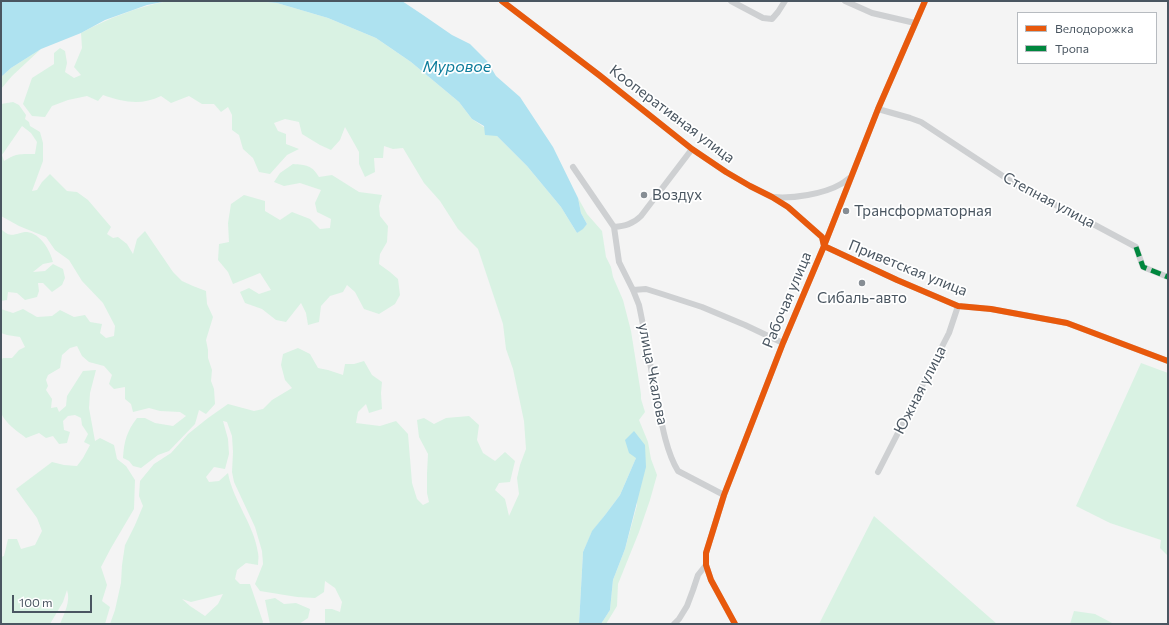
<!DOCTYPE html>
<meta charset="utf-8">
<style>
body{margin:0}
#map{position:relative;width:1169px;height:625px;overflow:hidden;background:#f4f4f4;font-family:Commissioner,sans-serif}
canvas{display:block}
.frame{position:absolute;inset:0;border:2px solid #4a5661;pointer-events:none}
.legend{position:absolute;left:1017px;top:12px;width:140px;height:52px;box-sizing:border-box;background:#fff;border:1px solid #b7bbc0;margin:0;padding:5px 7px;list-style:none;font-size:12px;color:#4a5661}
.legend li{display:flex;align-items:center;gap:8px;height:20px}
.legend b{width:20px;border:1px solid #b7bbc0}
.scale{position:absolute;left:12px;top:595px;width:80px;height:18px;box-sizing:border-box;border:2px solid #4a5661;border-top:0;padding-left:5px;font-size:12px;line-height:14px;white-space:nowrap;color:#4a5661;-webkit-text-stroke:3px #fff;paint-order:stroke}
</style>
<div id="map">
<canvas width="1169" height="625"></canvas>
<div class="frame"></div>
<ul class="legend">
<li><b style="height:5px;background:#e8590c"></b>Велодорожка</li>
<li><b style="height:5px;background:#00873e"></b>Тропа</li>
</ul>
<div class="scale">100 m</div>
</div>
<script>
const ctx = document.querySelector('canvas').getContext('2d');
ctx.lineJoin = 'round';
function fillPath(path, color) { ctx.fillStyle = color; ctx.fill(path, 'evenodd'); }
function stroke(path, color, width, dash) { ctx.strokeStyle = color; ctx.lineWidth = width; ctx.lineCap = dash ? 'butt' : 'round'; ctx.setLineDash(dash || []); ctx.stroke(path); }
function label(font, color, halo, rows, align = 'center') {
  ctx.font = font + ' Commissioner,sans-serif'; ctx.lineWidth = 3.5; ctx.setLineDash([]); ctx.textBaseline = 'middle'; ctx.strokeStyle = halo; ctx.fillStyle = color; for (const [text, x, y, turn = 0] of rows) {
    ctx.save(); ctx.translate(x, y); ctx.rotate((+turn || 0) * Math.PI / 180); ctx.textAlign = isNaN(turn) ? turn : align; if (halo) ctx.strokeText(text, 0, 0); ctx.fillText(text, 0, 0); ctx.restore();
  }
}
const green = new Path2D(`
 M 168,1 L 257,1 L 277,3 L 328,18 L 376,38 L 411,62 L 459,102 L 472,119 L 497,136 L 527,166 L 561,207 L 577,233 L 587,224 L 581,213 L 578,198 L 572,187 L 587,214 L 602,231 L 606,257 L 611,267 L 613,277 L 623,300 L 631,331 L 641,394 L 641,399 L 645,412 L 639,420 L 648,442 L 651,459 L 657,475 L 650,500 L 639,532 L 618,584 L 617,606 L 606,624 L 601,624 L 610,610 L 613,580 L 625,549 L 637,505 L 636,458 L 620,495 L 605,515 L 592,532 L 583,552 L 579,624 L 325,624 L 325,609 L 332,609 L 340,612 L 342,602 L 335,588 L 325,581 L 324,592 L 315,598 L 297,597 L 260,591 L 255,584 L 263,564 L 262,551 L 255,527 L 234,482 L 232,472 L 233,452 L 232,436 L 227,422 L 223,421 L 228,439 L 229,454 L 225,469 L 214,467 L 206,477 L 209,482 L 219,481 L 228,473 C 233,501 254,524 258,553 C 259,557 258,561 258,565 L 246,563 L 237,570 L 235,579 L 240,584 L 250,584 L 263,622 L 262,624 L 110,624 L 115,610 L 121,583 L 122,565 L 125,545 L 135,525 L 143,506 L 139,496 L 140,481 L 154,464 L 171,453 L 188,434 L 208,418 L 228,404 L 254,411 L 263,409 L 272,400 L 292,388 L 285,380 L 281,365 L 283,354 L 298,348 L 310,354 L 318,368 L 328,370 L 343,375 L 345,364 L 354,364 L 364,361 L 372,375 L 382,382 L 381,393 L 382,409 L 369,413 L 366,404 L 358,412 L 356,423 L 380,426 L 396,421 L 408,434 L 412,483 L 417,499 L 423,505 L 429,502 L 427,493 L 427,473 L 428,454 L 419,437 L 417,420 L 424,418 L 434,424 L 446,418 L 469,416 L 479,425 L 477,440 L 483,453 L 495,461 L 505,452 L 515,461 L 510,482 L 499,483 L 495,490 L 505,499 L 509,516 L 519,494 L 517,478 L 520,465 L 526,449 L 524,421 L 513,369 L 506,349 L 503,324 L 478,249 L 458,229 L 440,201 L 424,183 L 403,148 L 393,149 L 384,146 L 383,158 L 374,158 L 375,172 L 365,177 L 359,164 L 359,152 L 345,127 L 340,140 L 331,150 L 320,145 L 302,134 L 299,122 L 285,119 L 274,123 L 278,131 L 286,134 L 286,144 L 299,149 L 287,155 L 270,174 L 259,172 L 253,158 L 243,149 L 239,135 L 232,130 L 232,115 L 228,107 L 221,112 L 214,104 L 202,104 L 189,96 L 171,103 L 161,96 C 141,106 123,102 103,95 L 98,101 L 87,96 L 68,100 L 52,106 L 45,117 L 32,116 L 23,104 L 32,78 L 54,64 L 54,53 L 60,48 L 65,51 L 67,63 L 65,72 L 74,78 L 81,75 L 74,67 L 82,48 L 81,33 C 109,18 137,7 168,1 ZM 223,594 L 218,604 L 205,616 L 190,606 L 182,599 L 191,602 Z
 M 41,49 L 12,76 L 1,89 L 1,77 L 11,68 Z
 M 13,102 L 19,105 L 26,115 L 25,119 L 29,122 L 30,126 L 40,132 L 43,143 L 43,161 L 32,191 L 37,190 L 42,182 L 50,174 L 67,191 L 77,192 L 88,200 L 111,227 L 107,234 L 113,238 L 118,237 L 127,244 L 133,254 L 137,239 L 145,231 L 173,272 L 182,281 L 193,286 L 206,291 L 207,304 L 213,317 L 206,340 L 208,350 L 208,358 L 212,370 L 211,381 L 214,389 L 215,404 L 206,414 L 199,410 L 195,424 L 169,451 L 158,455 L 141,468 L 133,466 L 129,461 L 123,458 C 124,441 127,431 137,418 L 145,418 L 155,423 L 173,426 L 186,416 L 180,412 L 160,411 L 149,408 L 133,412 L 131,404 L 125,399 L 125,387 L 114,389 L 109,384 L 112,375 L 104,366 L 89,362 L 82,356 L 77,346 L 70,348 L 62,355 L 60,368 L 48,375 L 46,380 L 48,386 L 46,390 L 52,399 L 51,408 L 57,407 L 59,412 L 66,406 L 67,396 L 83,371 L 96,370 L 90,393 L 89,408 L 95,441 L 100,438 L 114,445 L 117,459 L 126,466 L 135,480 L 134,509 L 111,548 L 101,567 L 107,585 L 102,601 L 110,607 L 105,624 L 60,624 C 64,614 71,601 67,590 L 63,602 L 50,624 L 1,624 L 1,557 L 4,556 L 8,539 L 17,539 L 21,549 L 35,545 L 42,531 L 37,518 L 26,503 L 16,489 L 52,462 L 64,465 L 77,466 L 83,458 L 90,445 L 84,442 L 88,434 L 82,425 L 81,418 L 75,415 L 68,416 L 63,421 L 64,430 L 70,432 L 67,443 L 59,444 L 53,436 L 46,438 L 39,433 L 26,438 C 17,431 6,424 1,413 L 1,391 L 2,391 C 2,380 1,371 1,360 L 3,358 L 12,358 L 19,350 L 25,347 L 20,337 L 7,335 L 1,333 L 1,309 L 13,313 L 23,309 L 37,317 L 52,316 L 60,310 L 74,317 L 85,315 L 90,322 L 102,324 L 100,333 L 106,338 L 114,336 L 115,326 L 103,303 L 82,281 L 69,260 L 55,250 L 46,237 L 19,226 L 1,216 L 1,104 ZM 22,126 L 31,133 L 37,142 L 35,154 C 21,154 16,153 4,161 L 2,155 Z
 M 293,164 C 306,165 312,165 319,177 L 332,175 L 359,192 L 382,195 L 379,206 L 380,216 L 388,226 L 387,242 L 380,254 L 379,264 L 390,272 L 398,279 L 400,295 L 395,304 L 379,314 L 364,309 L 355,292 L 347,285 L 343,292 L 330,296 L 321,306 L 319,322 L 308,325 L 306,313 L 301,303 L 286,322 L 276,320 L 262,309 L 245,303 L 240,292 L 249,288 L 259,294 L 271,290 L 260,273 L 233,284 L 228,272 L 218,260 L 219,244 L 229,242 L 228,223 L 231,204 L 244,195 L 265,201 L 265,211 L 280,220 L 292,212 L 310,219 L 320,229 L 330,228 L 331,219 L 317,212 L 315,203 L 321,190 L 300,183 L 284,186 L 274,182 L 280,173 Z
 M 1,229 C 12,240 16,232 27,232 C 41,234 50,250 53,262 L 43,264 L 33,272 L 45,271 L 53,264 L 63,269 L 65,278 L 62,285 L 52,292 L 43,283 L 38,283 L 39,291 L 37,297 L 25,300 L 17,293 L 8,292 L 7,300 L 1,301 Z
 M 1141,363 L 1168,373 L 1168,556 L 1160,548 L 1161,540 L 1110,523 L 1076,506 Z
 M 874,516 L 997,624 L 819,624 Z
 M 275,598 L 284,604 L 296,603 L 310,609 L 308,618 L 299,624 L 270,624 L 265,600 Z
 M 1074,611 L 1095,614 L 1114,624 L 1070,624 Z`);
const water = new Path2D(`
 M 1,1 L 168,1 L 147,5 L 105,20 L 81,33 L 41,49 L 11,68 L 1,77 Z
 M 257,1 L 402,1 L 423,15 L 452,35 L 470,44 L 487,61 L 496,76 L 520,97 L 553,147 L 578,198 L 581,213 L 587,224 L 583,229 L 577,233 L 561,207 L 527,166 L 497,136 L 485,135 L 484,126 L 472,119 L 459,102 L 411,62 L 376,38 L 328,18 L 277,3 Z
 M 634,431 L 645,445 L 646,467 L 625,549 L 613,580 L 610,610 L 601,624 L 579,624 L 583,552 L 592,531 L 605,515 L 620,495 L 636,458 L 629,453 L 625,440 Z`);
const minor = new Path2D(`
 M 502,1 L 599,75 L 692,149 L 726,172 L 750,186 L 772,197 L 788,207 L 822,237 L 824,246 L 897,280 L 958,306 L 991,309 L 1067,323 L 1168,361
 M 731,1 L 763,18 L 772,19 L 778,12 L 785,1
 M 845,1 L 872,13 L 915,23
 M 878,109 L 910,118 L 921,122 L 1021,188 L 1080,217 L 1136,247 L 1143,267 L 1168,277
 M 573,167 L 614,227 L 619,262 L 633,290 L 639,305 C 646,338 651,371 658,404 C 662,426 667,453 678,471 L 724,495
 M 773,197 C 792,199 824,194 841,184 C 845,182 848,179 851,177
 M 614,227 C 625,226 633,224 641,216 L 692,149
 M 633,290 L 646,289 L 662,294 L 702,307 L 745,325 L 783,343
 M 878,472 L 949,333 L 958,306
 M 674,624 L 679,619 L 687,606 L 693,590 L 698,575 L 706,565
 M 735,624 L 711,580 L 706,565 L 706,553 L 724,495 L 783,343 L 824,246 L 878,109 L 925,1`);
const quiet = new Path2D(`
 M 1136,247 L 1143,267 L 1168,277`);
const cycleway = new Path2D(`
 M 502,1 L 599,75 L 692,149 L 726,172 L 750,186 L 772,197 L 788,207 L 822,237 L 824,246 L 897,280 L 958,306 L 991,309 L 1067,323 L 1168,361
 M 735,624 L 711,580 L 706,565 L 706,553 L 724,495 L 783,343 L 824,246 L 878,109 L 925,1`);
const markers = [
 [644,195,4,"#868d94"],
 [846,211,4,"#868d94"],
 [862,283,4,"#868d94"]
];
const streetNames = [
 ["Кооперативная улица",672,114,37],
 ["Степная улица",1049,200,28],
 ["Приветская улица",908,268,22],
 ["Рабочая улица",787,300,-67],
 ["улица Чкалова",653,374,79],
 ["Южная улица",920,390,-63]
];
const poiNames = [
 ["Воздух",652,195],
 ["Трансформаторная",854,211],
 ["Сибаль-авто",862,298,"center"]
];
const waterNames = [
 ["Муровое",457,67]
];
fillPath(green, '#d9f2e3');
fillPath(water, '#aee2f0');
stroke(minor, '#ced0d2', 6);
stroke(quiet, '#00873e', 5, [10, 5]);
stroke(cycleway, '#e8590c', 6);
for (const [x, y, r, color] of markers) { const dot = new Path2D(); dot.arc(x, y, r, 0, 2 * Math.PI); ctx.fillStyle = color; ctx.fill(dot); stroke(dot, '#fff', 1.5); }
label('15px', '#4a5661', '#fff', streetNames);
label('15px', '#4a5661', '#fff', poiNames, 'left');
label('italic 16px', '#0c7c9b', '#fff', waterNames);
</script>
